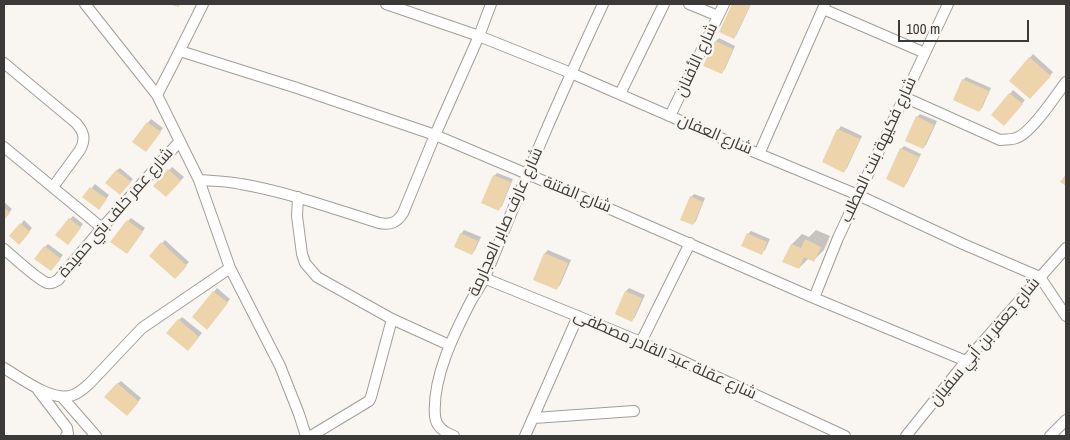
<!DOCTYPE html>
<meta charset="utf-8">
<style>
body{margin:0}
#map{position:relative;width:1070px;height:440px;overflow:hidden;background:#f9f6f1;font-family:"Archivo Narrow",sans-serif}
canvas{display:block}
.frame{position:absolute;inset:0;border:5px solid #3b3a38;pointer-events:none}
.scale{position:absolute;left:898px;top:20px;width:131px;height:22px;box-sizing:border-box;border:2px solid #3b3a38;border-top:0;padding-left:6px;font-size:15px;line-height:18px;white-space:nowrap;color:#3b3a38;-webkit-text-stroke:4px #f9f6f1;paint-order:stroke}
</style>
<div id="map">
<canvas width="1070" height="440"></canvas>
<div class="frame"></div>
<div class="scale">100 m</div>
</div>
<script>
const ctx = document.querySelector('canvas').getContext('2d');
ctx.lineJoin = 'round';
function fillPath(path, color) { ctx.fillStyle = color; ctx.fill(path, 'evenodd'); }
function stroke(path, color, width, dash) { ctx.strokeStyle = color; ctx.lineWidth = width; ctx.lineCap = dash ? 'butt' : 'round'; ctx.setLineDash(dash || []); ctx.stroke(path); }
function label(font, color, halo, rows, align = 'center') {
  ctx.font = font + ' "Archivo Narrow",Cairo,sans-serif'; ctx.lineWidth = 5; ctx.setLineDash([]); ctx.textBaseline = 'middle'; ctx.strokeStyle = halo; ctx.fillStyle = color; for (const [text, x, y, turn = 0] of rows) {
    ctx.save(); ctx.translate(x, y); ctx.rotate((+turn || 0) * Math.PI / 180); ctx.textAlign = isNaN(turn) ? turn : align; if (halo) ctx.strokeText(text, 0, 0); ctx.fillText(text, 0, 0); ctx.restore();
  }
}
const shadow = new Path2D(`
 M 734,4 L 751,4 L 737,34 L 734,38 L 721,32 Z
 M 719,38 L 735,46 L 725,69 L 721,73 L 705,65 L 716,41 Z
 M 1033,54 L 1053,72 L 1033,95 L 1010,81 Z
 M 966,77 L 991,88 L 982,108 L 979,111 L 963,80 Z
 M 1013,90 L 1025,100 L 1007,121 L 993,115 Z
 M 920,114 L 937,121 L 926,145 L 923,148 L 917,117 Z
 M 151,119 L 163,128 L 149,147 L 134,142 Z
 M 841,126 L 862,136 L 847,168 L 844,171 L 838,130 Z
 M 904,146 L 921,154 L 907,183 L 904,186 L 901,149 Z
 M 172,167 L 184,177 L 166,196 L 155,186 Z
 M 120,168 L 133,179 L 123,191 L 116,171 Z
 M 497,173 L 513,179 L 502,206 L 499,209 L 494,176 Z
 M 95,184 L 109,195 L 102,205 L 84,197 Z
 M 694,194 L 705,198 L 696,221 L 693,224 L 691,197 Z
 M 4,202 L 12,209 L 4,219 Z
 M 73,216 L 83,224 L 71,240 L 70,219 Z
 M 131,218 L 145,228 L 130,249 L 128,221 Z
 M 24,220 L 32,228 L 22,240 L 21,224 Z
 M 464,230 L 481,237 L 475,250 L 472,254 L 461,234 Z
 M 816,230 L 830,236 L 824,250 L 814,260 L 809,258 L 799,268 L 792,244 L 802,234 L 809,237 Z
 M 751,231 L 770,239 L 765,250 L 761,253 L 748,234 Z
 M 165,240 L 189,262 L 175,277 L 151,256 Z
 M 48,244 L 63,255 L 54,266 L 45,247 Z
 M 548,250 L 571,260 L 560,285 L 557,288 L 545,253 Z
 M 217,288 L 230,299 L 210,325 L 193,317 Z
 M 629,288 L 645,295 L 635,317 L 632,320 L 617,314 L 626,291 Z
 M 182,317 L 202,333 L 191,347 L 179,320 Z
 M 121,381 L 141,398 L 130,412 L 117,384 Z`);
const building = new Path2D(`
 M 168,4 L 180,4 L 179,7 Z
 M 732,4 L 750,5 L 734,39 L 719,32 Z
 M 715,41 L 733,49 L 722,74 L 703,66 Z
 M 1029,57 L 1051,76 L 1030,99 L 1009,81 Z
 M 962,79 L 989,91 L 979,112 L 953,100 Z
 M 1009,93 L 1023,104 L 1004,126 L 991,115 Z
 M 916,116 L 934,125 L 923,149 L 905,141 Z
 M 147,122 L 161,132 L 146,152 L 132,142 Z
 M 837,129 L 860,139 L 844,173 L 822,162 Z
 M 900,148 L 919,157 L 904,188 L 886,179 Z
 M 168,169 L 181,181 L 166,197 L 153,186 Z
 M 116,170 L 131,182 L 120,195 L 105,183 Z
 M 1066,174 L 1066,186 L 1060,182 Z
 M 493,175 L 511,182 L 499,211 L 481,203 Z
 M 90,187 L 107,199 L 99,210 L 82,197 Z
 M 690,196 L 703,202 L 693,225 L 680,220 Z
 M 4,208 L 10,213 L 4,220 Z
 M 69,218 L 81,228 L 68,245 L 55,235 Z
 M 127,220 L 143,232 L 127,254 L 110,242 Z
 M 20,223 L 30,232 L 19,245 L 9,236 Z
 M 460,233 L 478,241 L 472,255 L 454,247 Z
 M 747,233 L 767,242 L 762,255 L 741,246 Z
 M 805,239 L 821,247 L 814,262 L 804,257 L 799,269 L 782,262 L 791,244 L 801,248 Z
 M 161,242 L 187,266 L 175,279 L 149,256 Z
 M 44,246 L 61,259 L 51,271 L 34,259 Z
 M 544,253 L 568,263 L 557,290 L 533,280 Z
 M 213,291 L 228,303 L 207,330 L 192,317 Z
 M 625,291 L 642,298 L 632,322 L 615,314 Z
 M 178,319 L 199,337 L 188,351 L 166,333 Z
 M 117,383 L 139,402 L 127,416 L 104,397 Z`);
const minor = new Path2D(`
 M 85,4 L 157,95 L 199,180 L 230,268 L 280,366 L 299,414 L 306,436
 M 386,4 L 479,36 L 571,73 L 711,134 L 858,195 L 963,244 L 1040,277 L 1066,316
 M 689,4 L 718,16
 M 823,9 L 925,53
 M 180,51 L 297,88 L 435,135 L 617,212 L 814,298 L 966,361
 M 4,63 L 76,123 C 84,132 86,139 80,150 L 53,187
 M 620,94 L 664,4
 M 157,95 L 173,64 L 203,4
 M 904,97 L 1000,140 C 1005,139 1011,140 1016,138 C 1031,134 1056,95 1066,82
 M 670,116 L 724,4
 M 4,147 L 102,228
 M 759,154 L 825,4
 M 199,180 C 213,181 227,181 241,184 C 288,192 334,209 379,223 C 390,225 397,223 403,213 L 435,135 L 479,36 L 491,4
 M 298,197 L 297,216 L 302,254 L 305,263 L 317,277 L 392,319 L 449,345
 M 4,249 C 12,256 38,280 47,283 C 51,284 55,282 58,280 L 102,228 L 179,142
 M 484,278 L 641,342 L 845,436
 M 814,298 L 838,238 L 948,4
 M 641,342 L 690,243
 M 4,368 C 21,378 53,403 73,395 C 79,393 84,388 89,384 L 142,328 L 230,268
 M 38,390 L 67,428 L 68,434 L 66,436
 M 62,397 L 96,436
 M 534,418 L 634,411
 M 311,436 L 369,401 L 371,397 L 392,319
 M 454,436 C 444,432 436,427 435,416 C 432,378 454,334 471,301 C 476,292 482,284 486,275 C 505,228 524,182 544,135 C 563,91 583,47 603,4
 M 525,436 L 578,316
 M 906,436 L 966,361 L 1066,248
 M 1050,436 L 1066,420`);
const streetNames = [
 ["شارع الأفنان",697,60,-65],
 ["شارع العفان",715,135,23],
 ["شارع فكيهة بنت المطلب",879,150,-65],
 ["شارع الفتنة",577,195,22],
 ["شارع عمر خلف بني حميدة",116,213,-49],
 ["شارع عارف صابر العجارمة",506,222,-66],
 ["شارع جعفر بن أبي سفيان",985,342,-50],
 ["شارع عقلة عبد القادر مصطفى",665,355,24]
];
fillPath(shadow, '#0003');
fillPath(building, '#eed4ab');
stroke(minor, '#a19e99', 12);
stroke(minor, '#fff', 10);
label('16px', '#3b3a38', '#f9f6f1', streetNames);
</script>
